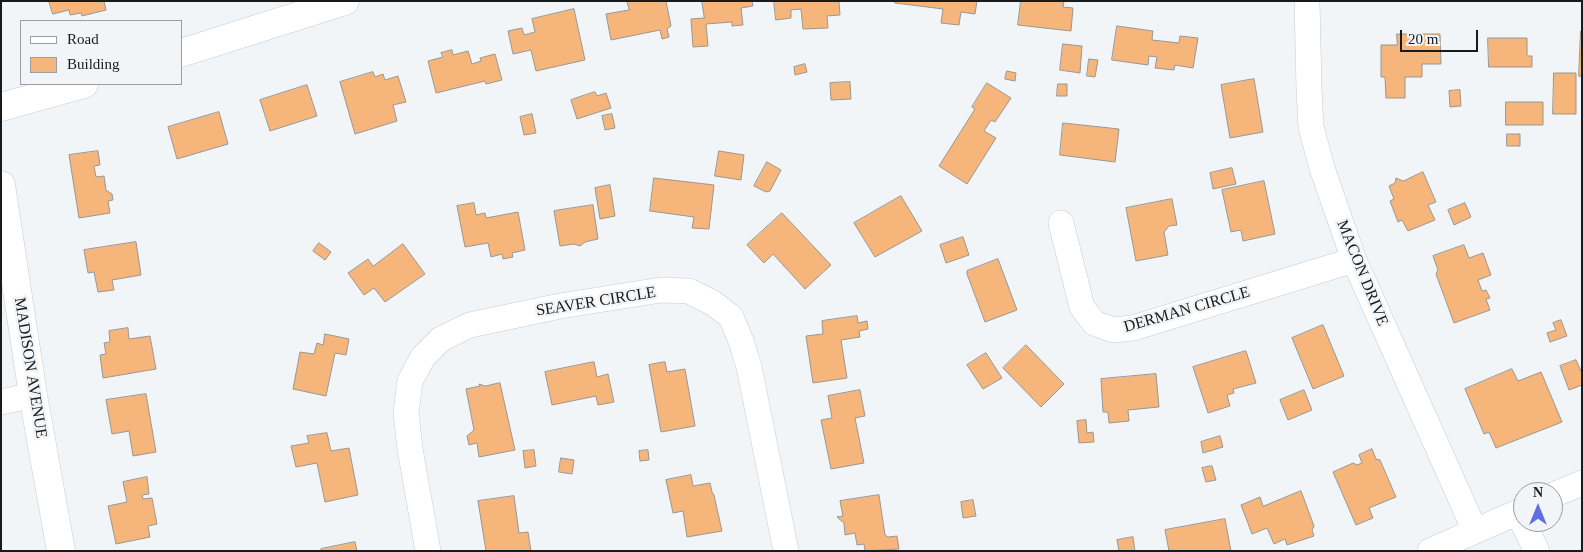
<!DOCTYPE html>
<style>
body{margin:0}
#map{position:relative;width:1583px;height:552px;overflow:hidden;background:#f2f5f8;font-family:"Times New Roman",serif}
canvas{display:block}
.frame{position:absolute;inset:0;border:2px solid #191a1b;pointer-events:none}
.legend{position:absolute;left:20px;top:20px;width:162px;height:65px;box-sizing:border-box;background:#f2f5f8;border:1px solid #9b9da0;margin:0;padding:6px 9px;list-style:none;font-size:15px;color:#191a1b}
.legend li{display:flex;align-items:center;gap:10px;height:25px}
.legend b{width:25px;border:1px solid #9b9da0}
.north{position:absolute;left:1513px;top:482px;width:50px;height:50px;box-sizing:border-box;background:#f2f5f8;border:1px solid #9b9da0;border-radius:50%;rotate:0deg;font-size:14px;font-weight:700;line-height:20px;text-align:center;color:#191a1b}
.north::after{content:'';display:block;margin:auto;width:18px;height:22px;background:#616de5;clip-path:polygon(50% 0,100% 100%,50% 72%,0 100%)}
.scale{position:absolute;left:1400px;top:30px;width:78px;height:22px;box-sizing:border-box;border:2px solid #191a1b;border-top:0;padding-left:6px;font-size:15px;line-height:18px;white-space:nowrap;color:#191a1b;-webkit-text-stroke:4px #f2f5f8;paint-order:stroke}
</style>
<div id="map">
<canvas width="1583" height="552"></canvas>
<div class="frame"></div>
<ul class="legend">
<li><b style="height:6px;background:#fff"></b>Road</li>
<li><b style="height:14px;background:#f5b57b"></b>Building</li>
</ul>
<div class="north">N</div>
<div class="scale">20 m</div>
</div>
<script>
const ctx = document.querySelector('canvas').getContext('2d');
ctx.lineJoin = 'round';
function fillPath(path, color) { ctx.fillStyle = color; ctx.fill(path, 'evenodd'); }
function stroke(path, color, width, dash) { ctx.strokeStyle = color; ctx.lineWidth = width; ctx.lineCap = dash ? 'butt' : 'round'; ctx.setLineDash(dash || []); ctx.stroke(path); }
function label(font, color, halo, rows, align = 'center') {
  ctx.font = font + ' "Times New Roman",serif'; ctx.lineWidth = 5; ctx.setLineDash([]); ctx.textBaseline = 'middle'; ctx.strokeStyle = halo; ctx.fillStyle = color; for (const [text, x, y, turn = 0] of rows) {
    ctx.save(); ctx.translate(x, y); ctx.rotate((+turn || 0) * Math.PI / 180); ctx.textAlign = isNaN(turn) ? turn : align; if (halo) ctx.strokeText(text, 0, 0); ctx.fillText(text, 0, 0); ctx.restore();
  }
}
const building = new Path2D(`
 M 49,1 L 104,1 L 106,10 L 82,16 L 81,13 L 70,15 L 69,10 L 53,14 Z
 M 627,1 L 666,1 L 671,26 L 667,29 L 669,37 L 662,39 L 660,30 L 611,40 L 606,14 L 629,10 Z
 M 702,1 L 752,1 L 753,6 L 741,8 L 743,25 L 732,26 L 732,22 L 706,24 L 708,46 L 693,47 L 691,19 L 704,18 Z
 M 774,1 L 839,1 L 840,15 L 827,16 L 828,28 L 803,29 L 801,9 L 791,10 L 791,18 L 776,20 Z
 M 895,1 L 977,1 L 975,14 L 961,12 L 959,25 L 941,23 L 943,9 L 895,3 Z
 M 1021,1 L 1064,1 L 1063,7 L 1073,8 L 1071,31 L 1018,25 Z
 M 574,9 L 585,60 L 536,71 L 531,50 L 513,54 L 508,31 L 522,28 L 524,35 L 535,32 L 532,19 Z
 M 1117,26 L 1153,31 L 1152,40 L 1179,43 L 1180,36 L 1198,38 L 1193,68 L 1175,65 L 1174,70 L 1155,68 L 1157,57 L 1149,56 L 1148,65 L 1112,60 Z
 M 1581,31 L 1582,31 L 1582,77 L 1579,76 Z
 M 1397,34 L 1440,34 L 1441,64 L 1422,64 L 1422,77 L 1405,77 L 1405,98 L 1386,98 L 1385,77 L 1381,77 L 1381,45 L 1397,45 Z
 M 1488,38 L 1527,38 L 1527,56 L 1532,56 L 1532,67 L 1489,67 Z
 M 1063,44 L 1082,46 L 1080,73 L 1060,70 Z
 M 452,50 L 453,55 L 468,51 L 472,64 L 481,61 L 480,58 L 495,54 L 502,80 L 486,84 L 485,81 L 436,93 L 428,61 L 443,57 L 441,53 Z
 M 1089,59 L 1098,60 L 1095,77 L 1087,76 Z
 M 805,64 L 807,72 L 795,75 L 794,67 Z
 M 1007,71 L 1016,73 L 1015,81 L 1005,79 Z
 M 373,72 L 375,77 L 383,74 L 385,80 L 398,76 L 406,102 L 393,105 L 397,121 L 355,134 L 340,82 Z
 M 1554,73 L 1576,73 L 1576,114 L 1553,114 Z
 M 1254,79 L 1263,132 L 1230,138 L 1221,85 Z
 M 850,82 L 851,99 L 831,100 L 830,83 Z
 M 987,83 L 1011,98 L 995,122 L 991,120 L 984,131 L 996,138 L 967,184 L 939,166 L 975,109 L 972,107 Z
 M 1058,84 L 1067,84 L 1067,96 L 1057,96 Z
 M 307,85 L 317,116 L 270,131 L 260,100 Z
 M 1460,90 L 1461,106 L 1450,107 L 1449,91 Z
 M 595,92 L 597,96 L 606,93 L 611,108 L 577,119 L 571,100 Z
 M 1506,102 L 1543,102 L 1543,125 L 1506,125 Z
 M 219,112 L 228,144 L 177,159 L 168,127 Z
 M 532,114 L 536,133 L 524,135 L 520,117 Z
 M 612,114 L 615,128 L 605,130 L 602,116 Z
 M 1063,123 L 1119,129 L 1115,162 L 1060,155 Z
 M 1507,134 L 1520,134 L 1520,146 L 1507,146 Z
 M 98,151 L 100,165 L 94,166 L 96,177 L 104,176 L 106,190 L 112,194 L 113,200 L 108,201 L 110,213 L 79,218 L 69,155 Z
 M 719,151 L 744,155 L 741,180 L 715,176 Z
 M 767,162 L 781,170 L 770,191 L 766,192 L 754,186 Z
 M 1232,168 L 1236,184 L 1213,189 L 1210,173 Z
 M 1423,172 L 1436,202 L 1428,205 L 1435,220 L 1408,231 L 1402,220 L 1398,222 L 1390,201 L 1394,199 L 1389,186 L 1395,183 L 1396,178 L 1403,181 Z
 M 654,178 L 714,185 L 709,229 L 692,228 L 694,217 L 650,211 Z
 M 1264,181 L 1275,234 L 1243,241 L 1241,230 L 1231,232 L 1222,190 Z
 M 610,185 L 615,216 L 600,219 L 595,188 Z
 M 901,196 L 922,231 L 875,257 L 854,223 Z
 M 1172,199 L 1177,225 L 1169,226 L 1164,232 L 1168,255 L 1136,261 L 1126,208 Z
 M 474,203 L 476,215 L 485,213 L 486,218 L 518,212 L 525,250 L 512,253 L 513,257 L 503,259 L 502,254 L 491,257 L 488,243 L 465,247 L 457,206 Z
 M 1465,203 L 1471,217 L 1454,225 L 1448,210 Z
 M 593,205 L 598,239 L 585,242 L 580,246 L 574,244 L 560,246 L 554,211 Z
 M 782,213 L 831,265 L 805,289 L 773,254 L 764,263 L 747,245 Z
 M 963,237 L 969,255 L 946,263 L 940,245 Z
 M 136,242 L 141,275 L 112,280 L 114,290 L 98,292 L 94,272 L 88,273 L 84,250 Z
 M 319,243 L 331,252 L 325,260 L 313,251 Z
 M 403,244 L 425,274 L 385,302 L 374,288 L 364,295 L 348,273 L 368,259 L 373,266 Z
 M 1464,245 L 1469,258 L 1483,253 L 1491,275 L 1478,280 L 1482,291 L 1486,290 L 1490,298 L 1486,299 L 1490,310 L 1454,323 L 1436,274 L 1438,270 L 1433,256 Z
 M 998,259 L 1017,310 L 985,322 L 967,274 L 967,271 Z
 M 857,316 L 858,323 L 867,321 L 868,329 L 859,331 L 860,337 L 841,340 L 847,378 L 813,383 L 806,336 L 823,334 L 822,321 Z
 M 1561,320 L 1567,336 L 1550,342 L 1547,333 L 1556,330 L 1553,323 Z
 M 1323,325 L 1344,376 L 1313,389 L 1292,338 Z
 M 128,328 L 129,339 L 150,336 L 156,369 L 103,378 L 100,355 L 106,354 L 104,343 L 110,342 L 109,331 Z
 M 325,334 L 349,339 L 346,355 L 335,353 L 326,396 L 293,389 L 300,352 L 314,354 L 317,343 L 323,345 Z
 M 1026,345 L 1064,384 L 1041,407 L 1003,368 Z
 M 1246,351 L 1256,383 L 1233,389 L 1234,393 L 1227,395 L 1230,406 L 1208,413 L 1193,367 Z
 M 986,353 L 1002,378 L 983,389 L 967,365 Z
 M 1576,360 L 1582,373 L 1582,385 L 1569,390 L 1560,366 Z
 M 594,362 L 597,377 L 608,374 L 614,402 L 598,405 L 596,396 L 552,405 L 545,372 Z
 M 665,362 L 667,372 L 685,369 L 695,426 L 661,432 L 649,365 Z
 M 1512,369 L 1518,381 L 1541,372 L 1562,422 L 1496,448 L 1489,432 L 1484,434 L 1465,389 Z
 M 1156,374 L 1159,407 L 1128,410 L 1129,421 L 1109,423 L 1108,412 L 1103,412 L 1101,379 Z
 M 500,383 L 515,450 L 479,457 L 477,443 L 469,445 L 467,436 L 474,430 L 466,389 L 480,386 L 479,384 L 485,386 Z
 M 860,390 L 865,416 L 855,418 L 864,463 L 831,469 L 821,420 L 832,418 L 828,396 Z
 M 1304,390 L 1312,410 L 1288,420 L 1280,400 Z
 M 146,394 L 156,452 L 133,456 L 129,431 L 112,434 L 106,400 Z
 M 1086,420 L 1087,433 L 1093,432 L 1094,442 L 1079,443 L 1077,421 Z
 M 327,433 L 331,451 L 349,448 L 358,495 L 325,502 L 317,463 L 296,467 L 291,446 L 309,443 L 307,436 Z
 M 1220,436 L 1223,447 L 1203,453 L 1201,442 Z
 M 1372,449 L 1376,459 L 1380,460 L 1396,497 L 1369,508 L 1373,518 L 1356,525 L 1333,472 L 1353,463 L 1357,465 L 1362,463 L 1359,455 Z
 M 534,450 L 536,466 L 525,468 L 523,451 Z
 M 648,450 L 649,460 L 640,461 L 639,451 Z
 M 561,458 L 574,460 L 572,474 L 559,472 Z
 M 1212,466 L 1216,480 L 1206,482 L 1202,468 Z
 M 691,475 L 693,486 L 710,483 L 712,492 L 714,495 L 722,531 L 687,537 L 683,511 L 673,513 L 666,480 Z
 M 147,477 L 149,494 L 142,495 L 143,499 L 152,498 L 157,524 L 148,526 L 150,537 L 116,544 L 108,506 L 127,502 L 123,482 Z
 M 1301,491 L 1314,526 L 1312,530 L 1314,536 L 1287,545 L 1285,539 L 1274,544 L 1267,528 L 1252,534 L 1241,505 L 1260,497 L 1263,506 Z
 M 879,495 L 885,535 L 888,537 L 897,536 L 899,549 L 865,551 L 864,544 L 857,545 L 855,533 L 845,535 L 844,523 L 837,517 L 843,516 L 840,501 Z
 M 514,496 L 519,533 L 528,532 L 531,551 L 486,551 L 478,501 Z
 M 973,500 L 976,516 L 963,518 L 961,502 Z
 M 1225,519 L 1231,551 L 1169,551 L 1165,530 Z
 M 1133,537 L 1135,551 L 1119,551 L 1117,540 Z
 M 355,542 L 357,551 L 321,551 L 321,549 Z`);
const minor = new Path2D(`
 M 1307,1 L 1309,89 L 1311,127 L 1322,168 L 1354,260 L 1475,531
 M 1061,223 L 1082,307 L 1094,323 L 1113,330 L 1133,328 L 1354,260
 M 1,402 L 33,395
 M 1553,495 L 1582,483
 M 1518,513 L 1537,551
 M 428,551 L 410,449 L 406,413 L 410,381 L 423,357 L 441,339 L 470,325 L 560,306 L 661,290 L 689,291 L 713,303 L 731,317 L 741,341 L 749,367 L 786,551
 M 1430,551 L 1523,510`);
const major = new Path2D(`
 M 181,53 L 345,1
 M 1,107 L 84,84
 M 1,185 L 33,395 L 61,551`);
const streetNames = [
 ["MACON DRIVE",1362,273,68],
 ["SEAVER CIRCLE",596,302,-9],
 ["DERMAN CIRCLE",1187,310,-16],
 ["MADISON AVENUE",30,368,81]
];
fillPath(building, '#f5b57b');
stroke(building, '#999794', 1);
stroke(minor, '#c8cbce', 26);
stroke(major, '#c8cbce', 29);
stroke(minor, '#fff', 25);
stroke(major, '#fff', 28);
label('16px', '#191a1b', '#f2f5f8', streetNames);
</script>
